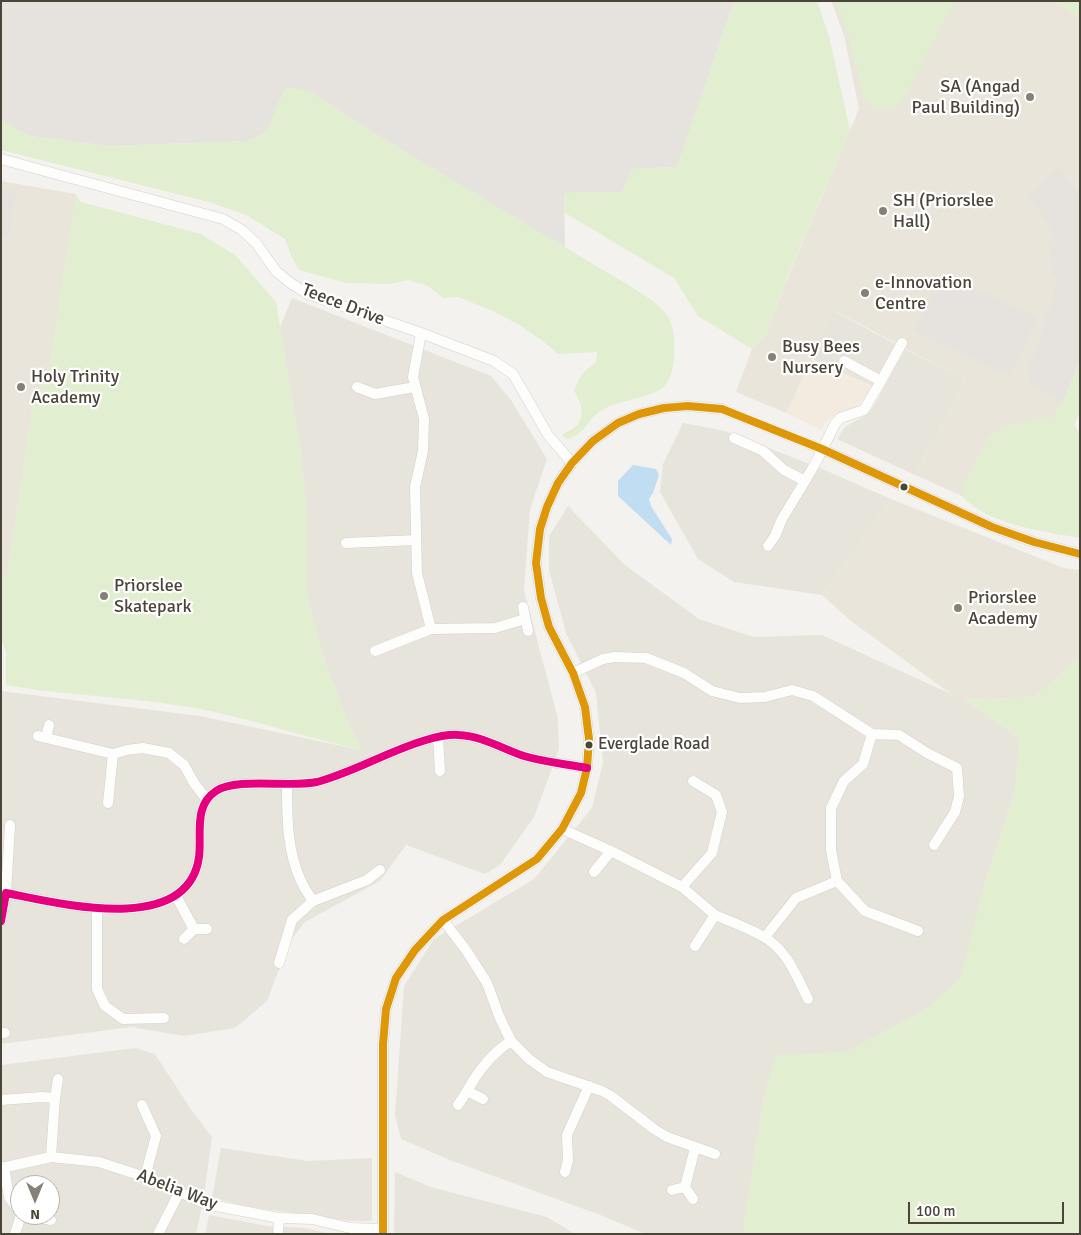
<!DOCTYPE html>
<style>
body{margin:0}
#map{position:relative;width:1081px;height:1235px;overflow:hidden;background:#f4f2ee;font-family:Signika,sans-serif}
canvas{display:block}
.frame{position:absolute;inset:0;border:2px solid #4b4439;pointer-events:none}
.north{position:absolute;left:10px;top:1175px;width:50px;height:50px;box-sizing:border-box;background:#fff;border:1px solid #b7b4b0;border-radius:50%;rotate:180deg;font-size:14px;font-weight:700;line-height:20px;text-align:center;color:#4b4439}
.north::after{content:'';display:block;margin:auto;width:18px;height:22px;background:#868178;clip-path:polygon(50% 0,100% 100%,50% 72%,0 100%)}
.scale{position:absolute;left:908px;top:1202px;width:156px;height:22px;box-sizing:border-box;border:2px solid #4b4439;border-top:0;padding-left:6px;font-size:15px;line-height:18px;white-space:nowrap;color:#4b4439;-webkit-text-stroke:4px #fff;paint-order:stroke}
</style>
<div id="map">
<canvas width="1081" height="1235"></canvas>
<div class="frame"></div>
<div class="north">N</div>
<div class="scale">100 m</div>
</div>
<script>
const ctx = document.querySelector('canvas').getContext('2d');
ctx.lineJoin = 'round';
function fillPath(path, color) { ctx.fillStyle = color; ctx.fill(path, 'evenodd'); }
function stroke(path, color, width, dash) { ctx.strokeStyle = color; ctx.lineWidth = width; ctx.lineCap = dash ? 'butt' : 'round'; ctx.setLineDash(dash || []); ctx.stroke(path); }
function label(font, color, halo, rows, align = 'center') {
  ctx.font = font + ' Signika,sans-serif'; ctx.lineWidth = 4.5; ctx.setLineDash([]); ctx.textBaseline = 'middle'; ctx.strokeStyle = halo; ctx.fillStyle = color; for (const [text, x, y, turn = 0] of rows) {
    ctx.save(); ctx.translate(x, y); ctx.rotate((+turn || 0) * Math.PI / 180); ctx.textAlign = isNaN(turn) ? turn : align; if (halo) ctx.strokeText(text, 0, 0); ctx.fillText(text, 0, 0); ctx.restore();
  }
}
const residential = new Path2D(`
 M 292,298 L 491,376 L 511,400 L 547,459 L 530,509 L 524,590 L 558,719 L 559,749 L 534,817 L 500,865 L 485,874 L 406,845 L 380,881 L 305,922 L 290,941 L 267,1001 L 235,1028 L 184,1036 L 132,1027 L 1,1044 L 1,691 L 200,716 L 361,750 L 348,722 L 324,660 L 307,596 L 307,509 L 300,448 L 280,327 Z
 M 834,311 L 895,344 L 873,386 L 812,359 Z
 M 905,349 L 965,380 L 915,475 L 837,439 L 845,427 L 866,415 L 874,406 Z
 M 683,423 L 725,431 L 820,468 L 891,499 L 822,595 L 734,582 L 698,559 L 660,492 L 663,464 Z
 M 568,506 L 625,565 L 699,619 L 754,637 L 822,635 L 964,700 L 1020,738 L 1015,790 L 984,886 L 961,978 L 925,1011 L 845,1052 L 776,1056 L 764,1097 L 744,1222 L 746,1234 L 645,1234 L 603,1216 L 450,1160 L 401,1139 L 395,1115 L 404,986 L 434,939 L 534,879 L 592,808 L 603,762 L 596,693 L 566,633 L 549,570 L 549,536 Z
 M 135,1048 L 155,1054 L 192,1111 L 212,1137 L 204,1196 L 196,1234 L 1,1234 L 1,1065 ZM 20,1185 L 50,1185 L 50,1215 L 20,1215 Z
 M 221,1148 L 308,1161 L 372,1158 L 372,1221 L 350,1221 L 250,1207 L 212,1198 Z
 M 395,1172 L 431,1187 L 547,1217 L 575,1234 L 394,1234 Z
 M 209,1215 L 267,1226 L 304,1228 L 331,1234 L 205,1234 Z`);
const commercial = new Path2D(`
 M 812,359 L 873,386 L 856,408 L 841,412 L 832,417 L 825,423 L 822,430 L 786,413 Z`);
const industrial = new Path2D(`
 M 1,1 L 734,1 L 677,167 L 632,169 L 622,192 L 564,193 L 565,248 L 382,138 L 311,92 L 267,132 L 248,141 L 109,146 L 30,136 L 13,128 L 1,119 Z`);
const education = new Path2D(`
 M 831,1 L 1054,1 L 1080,18 L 1080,359 L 1066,395 L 1053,417 L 1007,426 L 989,437 L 962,488 L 962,496 L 915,475 L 965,380 L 835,311 L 786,413 L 736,392 L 752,349 L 766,335 L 786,281 L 859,109 L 844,35 Z
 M 1,181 L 76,194 L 48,377 L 34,398 L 7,575 L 1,575 Z
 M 891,499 L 1064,568 L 1080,570 L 1080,658 L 1035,697 L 964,700 L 955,697 L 851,621 L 822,595 Z`);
const green = new Path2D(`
 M 734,1 L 817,1 L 829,36 L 850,130 L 787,277 L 766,335 L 752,349 L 698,316 L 674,278 L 565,213 L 564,193 L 622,192 L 632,169 L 677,167 Z
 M 835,1 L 955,1 L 908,93 L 894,109 L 872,108 L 863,97 L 848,34 Z
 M 1054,1 L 1080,1 L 1080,18 Z
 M 290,87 L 311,92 L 382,138 L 630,286 C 664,308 677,314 674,358 C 673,369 671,382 661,389 C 642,400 617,400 599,412 C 586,422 586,433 568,439 L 562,436 C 566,431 571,431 575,427 C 587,417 581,402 574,391 C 579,376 584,371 596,362 L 597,352 L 558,354 L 544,342 L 521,326 L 495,312 L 458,297 L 443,298 L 428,286 L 408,280 L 389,284 L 346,283 L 299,270 L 292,258 L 285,239 L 246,215 L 209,202 L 1,150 L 1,119 L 13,128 L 30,136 L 109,146 L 248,141 L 267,132 L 283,91 Z
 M 76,194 L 81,202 L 201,234 L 235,255 L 276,302 L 300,448 L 307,509 L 307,596 L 324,660 L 348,722 L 362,750 C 311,739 261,722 210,711 C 143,697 73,697 6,685 L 6,652 L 1,638 L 1,575 L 7,575 L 34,398 L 48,377 Z
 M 1080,359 L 1080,413 L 1074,425 L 1080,433 L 1080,538 C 1045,532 986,524 962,496 L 962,488 L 989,437 L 1007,426 L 1053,416 L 1066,395 Z
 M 1080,658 L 1080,1234 L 746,1234 L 744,1222 L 764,1097 L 776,1055 L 845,1052 L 925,1011 L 960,978 L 984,886 L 1015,790 L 1020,738 L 964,700 L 1035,697 Z`);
const parking = new Path2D(`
 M 1057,166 L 1080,195 L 1080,359 L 1066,395 L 1062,402 L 1029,384 L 1030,375 L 1026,373 L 1039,342 L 1044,319 L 1052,303 L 1058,278 L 1052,275 L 1049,248 L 1057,245 L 1046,220 L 1029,197 Z
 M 1,189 L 16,191 L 9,238 L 1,237 Z
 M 942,273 L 1037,317 L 1010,376 L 915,332 Z`);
const water = new Path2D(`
 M 633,465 L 656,469 L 659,475 L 653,493 L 649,499 L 651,506 L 672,539 L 671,545 L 618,496 L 618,481 Z`);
const minor = new Path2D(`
 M 1,159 L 223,219 L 242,230 L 256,243 L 276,271 L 289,282 L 308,294 L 421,333 L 494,361 L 513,374 L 548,435 L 572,463
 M 421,333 L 413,377 L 424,419 L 423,451 L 415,487 L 417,573 L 431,629 L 495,628 L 525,619
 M 844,361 L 881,381 L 902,343
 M 357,387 L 375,394 L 415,387
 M 734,438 L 763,451 L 784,470 L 805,481 L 782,519 L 775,536 L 768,546
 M 805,481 L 816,462 L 835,424 L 840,418 L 864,410 L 881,381
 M 346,543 L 416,540
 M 523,607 L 528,631
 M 375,651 L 431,629
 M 573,673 L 603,659 L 615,657 L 646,658 L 684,673 L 712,691 L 740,698 L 765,697 L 792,690 L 813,696 L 872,734 L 899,735 L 927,753 L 957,768 L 959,796 L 955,812 L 934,845
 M 872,734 L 863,764 L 844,781 L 831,808 L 831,850 L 837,881 L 865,911 L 918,931
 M 38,736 L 113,754 L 127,750 L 143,748 L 169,753 L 184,765 L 194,783 L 207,800
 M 438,737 L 440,771
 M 46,738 L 49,725
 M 693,781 L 716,795 L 722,812 L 712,853 L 682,887 L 715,915
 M 287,785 C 287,817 287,851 301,881 C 304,888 309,895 313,901
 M 108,803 L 113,754
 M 562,829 L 611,851
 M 594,872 L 611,851 L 682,887
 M 6,893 L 10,825
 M 176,896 L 194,929 L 184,939
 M 97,909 L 97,989 L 105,1006 L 123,1019 L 164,1018
 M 443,920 L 466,950 L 487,983 L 499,1016 L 511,1041
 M 1,921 L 6,893 C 57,903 188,937 199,857 C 202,835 193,806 216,791 C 237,777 290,788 317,782 C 355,772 388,751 426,740 C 436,737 448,734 459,735 C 482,736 503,749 524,756 C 544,762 566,764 587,768
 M 194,929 L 207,929
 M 765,937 L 796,898 L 837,881
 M 695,946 L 715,915 C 731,922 749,928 764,937 C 787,950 797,977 808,999
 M 279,963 L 292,920 L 313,901 L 367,880 L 380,870
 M 1,1033 L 5,1033
 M 467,1091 C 478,1071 491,1054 511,1041 L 529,1059 L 547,1072 L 602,1091 L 611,1096 L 654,1129 L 667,1137 L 715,1154
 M 55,1098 L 58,1079
 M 1,1100 L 42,1097 L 55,1098 L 51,1157
 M 142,1105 L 156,1136 L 145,1177
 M 458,1105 L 467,1091 L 483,1099
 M 4,1167 L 9,1197 L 20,1213
 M 1,1168 L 51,1157 L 99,1162 L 145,1177 L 206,1204 L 279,1218 L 312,1219 L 350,1228 L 383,1229
 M 565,1172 L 568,1160 L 567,1135 L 589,1086
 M 685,1187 L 693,1199
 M 672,1190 L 685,1187 L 695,1148
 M 24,1215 L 51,1220
 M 15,1234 L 21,1215
 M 158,1234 L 179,1193
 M 278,1234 L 279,1218
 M 383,1234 L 383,1044 L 386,1009 L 396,978 L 415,950 L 443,920 L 537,859 L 562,829 L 581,793 L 587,768 L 589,739 L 585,707 L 573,673 L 549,627 L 541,598 L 536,563 L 540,529 L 547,507 L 558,483 L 572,463 L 593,441 L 618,423 L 639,414 L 664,408 L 688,406 L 722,409 L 822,449 L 992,527 L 1034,542 L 1080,554`);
const bus1 = new Path2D(`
 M 383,1234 L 383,1044 L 386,1009 L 396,978 L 415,950 L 443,920 L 537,859 L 562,829 L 581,793 L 587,768 L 589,739 L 585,707 L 573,673 L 549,627 L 541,598 L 536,563 L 540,529 L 547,507 L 558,483 L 572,463 L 593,441 L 618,423 L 639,414 L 664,408 L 688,406 L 722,409 L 822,449 L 992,527 L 1034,542 L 1080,554`);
const bus2 = new Path2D(`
 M 1,921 L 6,893 C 57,903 188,937 199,857 C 202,835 193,806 216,791 C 237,777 290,788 317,782 C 355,772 388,751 426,740 C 436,737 448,734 459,735 C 482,736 503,749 524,756 C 544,762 566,764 587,768`);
const markers = [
 [1030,97,5,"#868178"],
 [883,211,5,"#868178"],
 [865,293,5,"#868178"],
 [772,357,5,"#868178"],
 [21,387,5,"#868178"],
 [904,487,4.5,"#4b4439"],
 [104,596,5,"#868178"],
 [958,608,5,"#868178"],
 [589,745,4.5,"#4b4439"]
];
const busNames = [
 ["Everglade Road",598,745]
];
const poiNames = [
 ["SA (Angad",1020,87,"right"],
 ["Paul Building)",1020,108,"right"],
 ["SH (Priorslee",893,201],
 ["Hall)",893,222],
 ["e-Innovation",875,283],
 ["Centre",875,304],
 ["Busy Bees",782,347],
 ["Nursery",782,368],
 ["Holy Trinity",31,377],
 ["Academy",31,398],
 ["Priorslee",114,586],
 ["Skatepark",114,607],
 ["Priorslee",968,598],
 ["Academy",968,619]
];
const streetNames = [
 ["Teece Drive",343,305,21],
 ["Abelia Way",177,1190,21]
];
fillPath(residential, '#e7e4dc');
fillPath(commercial, '#f3ebdf');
fillPath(industrial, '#e6e2de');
fillPath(education, '#eae5da');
fillPath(green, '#e1eecf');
fillPath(parking, '#e6e3df');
fillPath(water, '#c0ddf1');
stroke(minor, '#d2d0cb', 11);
stroke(minor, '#fdfdfc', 10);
stroke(bus1, '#dd9709', 8);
stroke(bus2, '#e5007d', 8);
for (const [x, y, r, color] of markers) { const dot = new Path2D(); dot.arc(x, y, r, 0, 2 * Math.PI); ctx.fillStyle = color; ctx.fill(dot); stroke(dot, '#fff', 2); }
label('17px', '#4b4439', '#fff', busNames, 'left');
label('18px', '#4b4439', '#fff', poiNames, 'left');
label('18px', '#4b4439', '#fff', streetNames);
</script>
